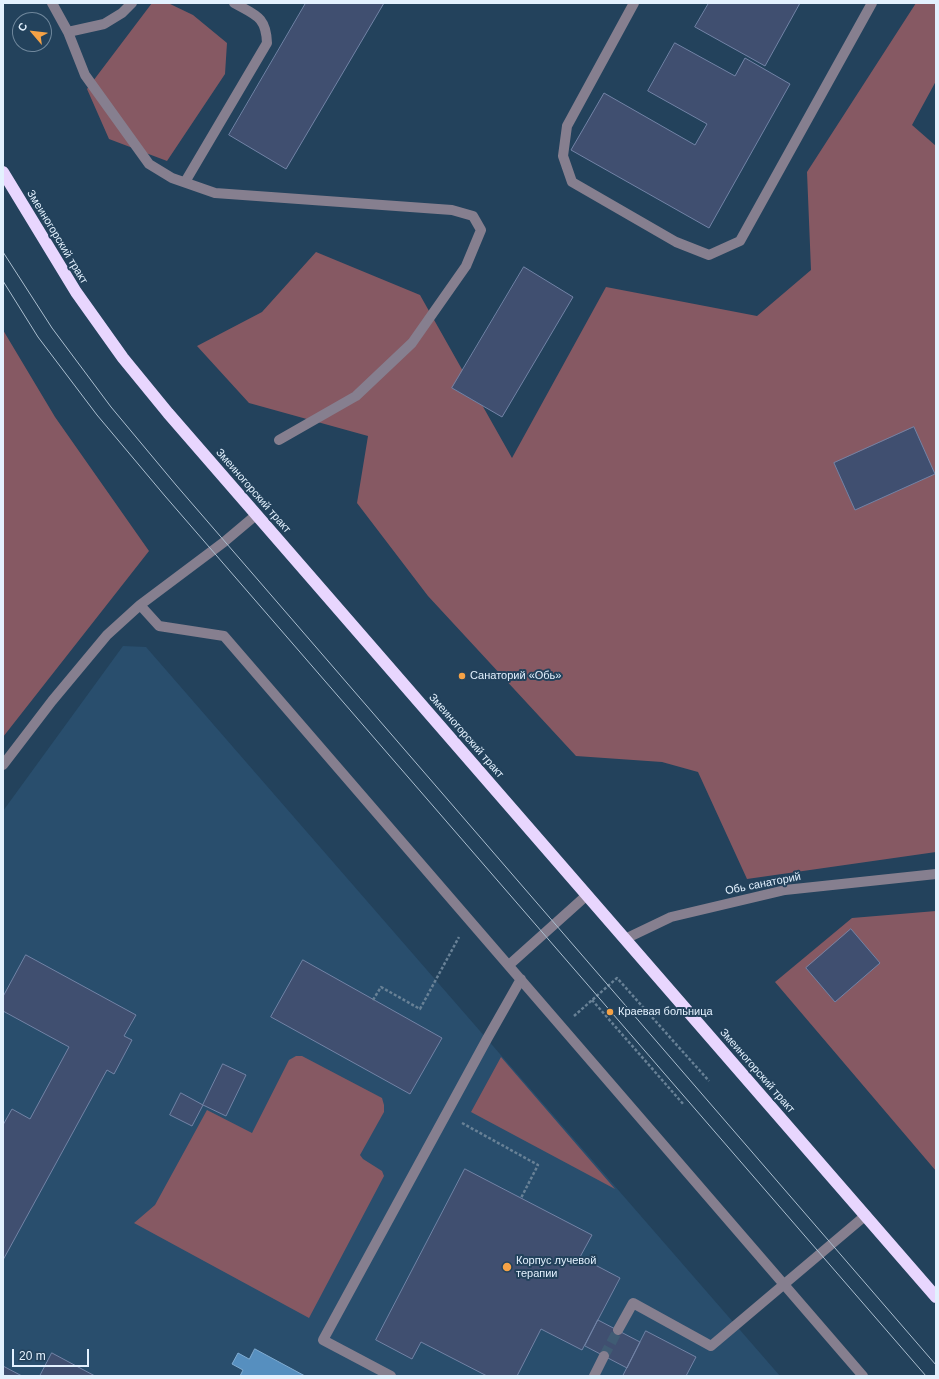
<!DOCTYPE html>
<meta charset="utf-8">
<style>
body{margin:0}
#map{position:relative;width:939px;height:1379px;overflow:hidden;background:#23425c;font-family:Helvetica,sans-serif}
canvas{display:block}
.frame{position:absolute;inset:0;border:4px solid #e3f1fe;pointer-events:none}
.north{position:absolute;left:12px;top:12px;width:40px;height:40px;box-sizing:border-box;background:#23425c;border:1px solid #70889d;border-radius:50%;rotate:298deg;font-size:11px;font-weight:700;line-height:16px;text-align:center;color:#e3f1fe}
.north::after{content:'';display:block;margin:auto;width:14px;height:18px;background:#f5a246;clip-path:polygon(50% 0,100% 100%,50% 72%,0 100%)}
.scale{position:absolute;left:12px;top:1349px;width:77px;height:18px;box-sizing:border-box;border:2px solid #e3f1fe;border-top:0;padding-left:5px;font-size:12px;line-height:14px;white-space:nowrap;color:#e3f1fe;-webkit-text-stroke:3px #23425c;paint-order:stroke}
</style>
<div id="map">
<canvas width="939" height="1379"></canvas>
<div class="frame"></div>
<div class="north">С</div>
<div class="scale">20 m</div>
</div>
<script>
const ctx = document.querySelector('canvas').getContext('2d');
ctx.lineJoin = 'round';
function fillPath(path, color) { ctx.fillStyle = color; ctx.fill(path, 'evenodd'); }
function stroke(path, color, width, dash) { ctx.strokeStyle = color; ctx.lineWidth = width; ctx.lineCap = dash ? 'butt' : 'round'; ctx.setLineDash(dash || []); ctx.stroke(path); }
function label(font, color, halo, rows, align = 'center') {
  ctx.font = font + ' Helvetica,sans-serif'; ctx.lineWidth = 4; ctx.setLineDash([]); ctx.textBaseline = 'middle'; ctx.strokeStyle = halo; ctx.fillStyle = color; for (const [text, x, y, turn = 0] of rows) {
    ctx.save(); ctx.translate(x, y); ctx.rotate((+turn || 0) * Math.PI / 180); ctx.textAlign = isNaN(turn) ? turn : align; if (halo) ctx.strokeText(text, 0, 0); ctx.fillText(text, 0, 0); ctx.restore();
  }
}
const built = new Path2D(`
 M 123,646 L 146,647 L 780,1376 L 3,1376 L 3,811 Z`);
const green = new Path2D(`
 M 152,3 L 168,3 L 193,15 L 227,43 L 225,74 L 167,161 L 109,139 L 87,89 Z
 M 916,3 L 936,3 L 936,81 L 912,125 L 936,146 L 936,852 L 747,879 L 698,772 L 662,762 L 576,756 L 428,596 L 357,503 L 368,436 L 249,403 L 197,346 L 262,312 L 316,252 L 420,295 L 512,458 L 606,287 L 757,316 L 811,270 L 807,172 Z
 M 3,330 L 55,417 L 149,551 L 3,737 Z
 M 936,911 L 936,1171 L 775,982 L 852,918 Z
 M 296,1056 L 302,1056 L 382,1098 L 384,1105 L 384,1112 L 360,1155 L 363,1159 L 382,1171 L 384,1176 L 309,1318 L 134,1223 L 155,1205 L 207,1110 L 252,1133 L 289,1060 Z
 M 501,1057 L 615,1189 L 471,1112 Z`);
const water = new Path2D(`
 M 255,1349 L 305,1376 L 240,1376 L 243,1370 L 232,1364 L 238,1353 L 249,1359 Z`);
const building = new Path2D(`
 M 306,3 L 384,3 L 286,169 L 229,135 Z
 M 709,3 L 800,3 L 765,66 L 695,27 Z
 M 675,43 L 735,76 L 745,58 L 790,84 L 709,228 L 571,150 L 604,93 L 695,145 L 707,124 L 648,91 Z
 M 524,267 L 573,297 L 502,417 L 452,388 Z
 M 914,427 L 935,474 L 855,510 L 834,463 Z
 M 851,929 L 880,963 L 835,1002 L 806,968 Z
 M 26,955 L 136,1015 L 124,1036 L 132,1040 L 114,1074 L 107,1070 L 3,1260 L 3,1125 L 12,1109 L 30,1119 L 69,1047 L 3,1011 L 3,997 Z
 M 303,960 L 442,1038 L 410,1094 L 271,1017 Z
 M 223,1064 L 246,1075 L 226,1116 L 203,1105 Z
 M 181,1093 L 203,1105 L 192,1126 L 170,1115 Z
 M 465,1169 L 592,1235 L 580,1257 L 620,1278 L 582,1350 L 541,1329 L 517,1376 L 487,1376 L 421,1342 L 412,1359 L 376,1340 Z
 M 598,1320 L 640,1342 L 627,1368 L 585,1346 Z
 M 646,1331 L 696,1357 L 686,1376 L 623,1376 Z
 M 52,1353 L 95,1376 L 40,1376 Z
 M 3,1366 L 22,1376 L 3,1376 Z`);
const minorTunnel = new Path2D(`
 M 604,1356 L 618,1330`);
const path = new Path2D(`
 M 373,1000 L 381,987 L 420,1009 L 459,937
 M 592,1000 L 684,1105
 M 574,1016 L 617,978 L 709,1081
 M 462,1123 L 538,1165 L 521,1198`);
const minor = new Path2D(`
 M 52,3 L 68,32 L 85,75 L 149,164 L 172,178 L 215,193 L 452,210 L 473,216 L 481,230 L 466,266 L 412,343 L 356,396 L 279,440
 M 634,3 L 567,126 L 563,156 L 572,182 L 676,242 L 709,255 L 740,241 L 872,3
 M 68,32 L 104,24 L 122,13 L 132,3
 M 185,182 L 267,43 C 266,16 255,15 234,3
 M 140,605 L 159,626 L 224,636 L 863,1376
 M 3,765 L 52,701 L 107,635 L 140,605 L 224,542 L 256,515
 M 625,939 L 671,917 L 785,890 L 936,874
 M 509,965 L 587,895
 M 618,1330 L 633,1303 L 711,1346 L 866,1215
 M 391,1376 L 323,1340 L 487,1039 L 521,979
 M 594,1376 L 604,1356`);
const highway = new Path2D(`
 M 3,172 L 76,292 L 123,358 L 168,413 L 936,1297`);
const tram = new Path2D(`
 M 3,252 L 52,328 L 111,407 L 176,485 L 936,1365
 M 3,281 L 38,337 L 97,415 L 165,496 L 926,1376`);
const markers = [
 [462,676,4,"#f5a246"],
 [610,1012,4,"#f5a246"],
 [507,1267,5,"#f5a246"]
];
const streetNames = [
 ["Змеиногорский тракт",57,237,59],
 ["Змеиногорский тракт",253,491,49],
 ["Змеиногорский тракт",466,736,49],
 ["Обь санаторий",763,884,-11],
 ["Змеиногорский тракт",757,1071,49]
];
const poiNames = [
 ["Санаторий «Обь»",470,676],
 ["Краевая больница",618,1012],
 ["Корпус лучевой",516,1261],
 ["терапии",516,1274]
];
fillPath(built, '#294e6d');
fillPath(green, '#865963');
fillPath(water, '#568fbf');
stroke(water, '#80acd2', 1);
fillPath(building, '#404f70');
stroke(building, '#7283a6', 1);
stroke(minorTunnel, '#405c74', 10, [10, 5]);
stroke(path, '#688196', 2.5, [3, 2]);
stroke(minor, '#867f8f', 10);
stroke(highway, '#e8d6fe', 12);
stroke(tram, '#abbecf', 1);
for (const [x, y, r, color] of markers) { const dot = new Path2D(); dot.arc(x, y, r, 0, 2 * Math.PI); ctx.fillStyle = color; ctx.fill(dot); stroke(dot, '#23425c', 1.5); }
label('11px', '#e3f1fe', '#23425c', streetNames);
label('11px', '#e3f1fe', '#23425c', poiNames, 'left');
</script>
